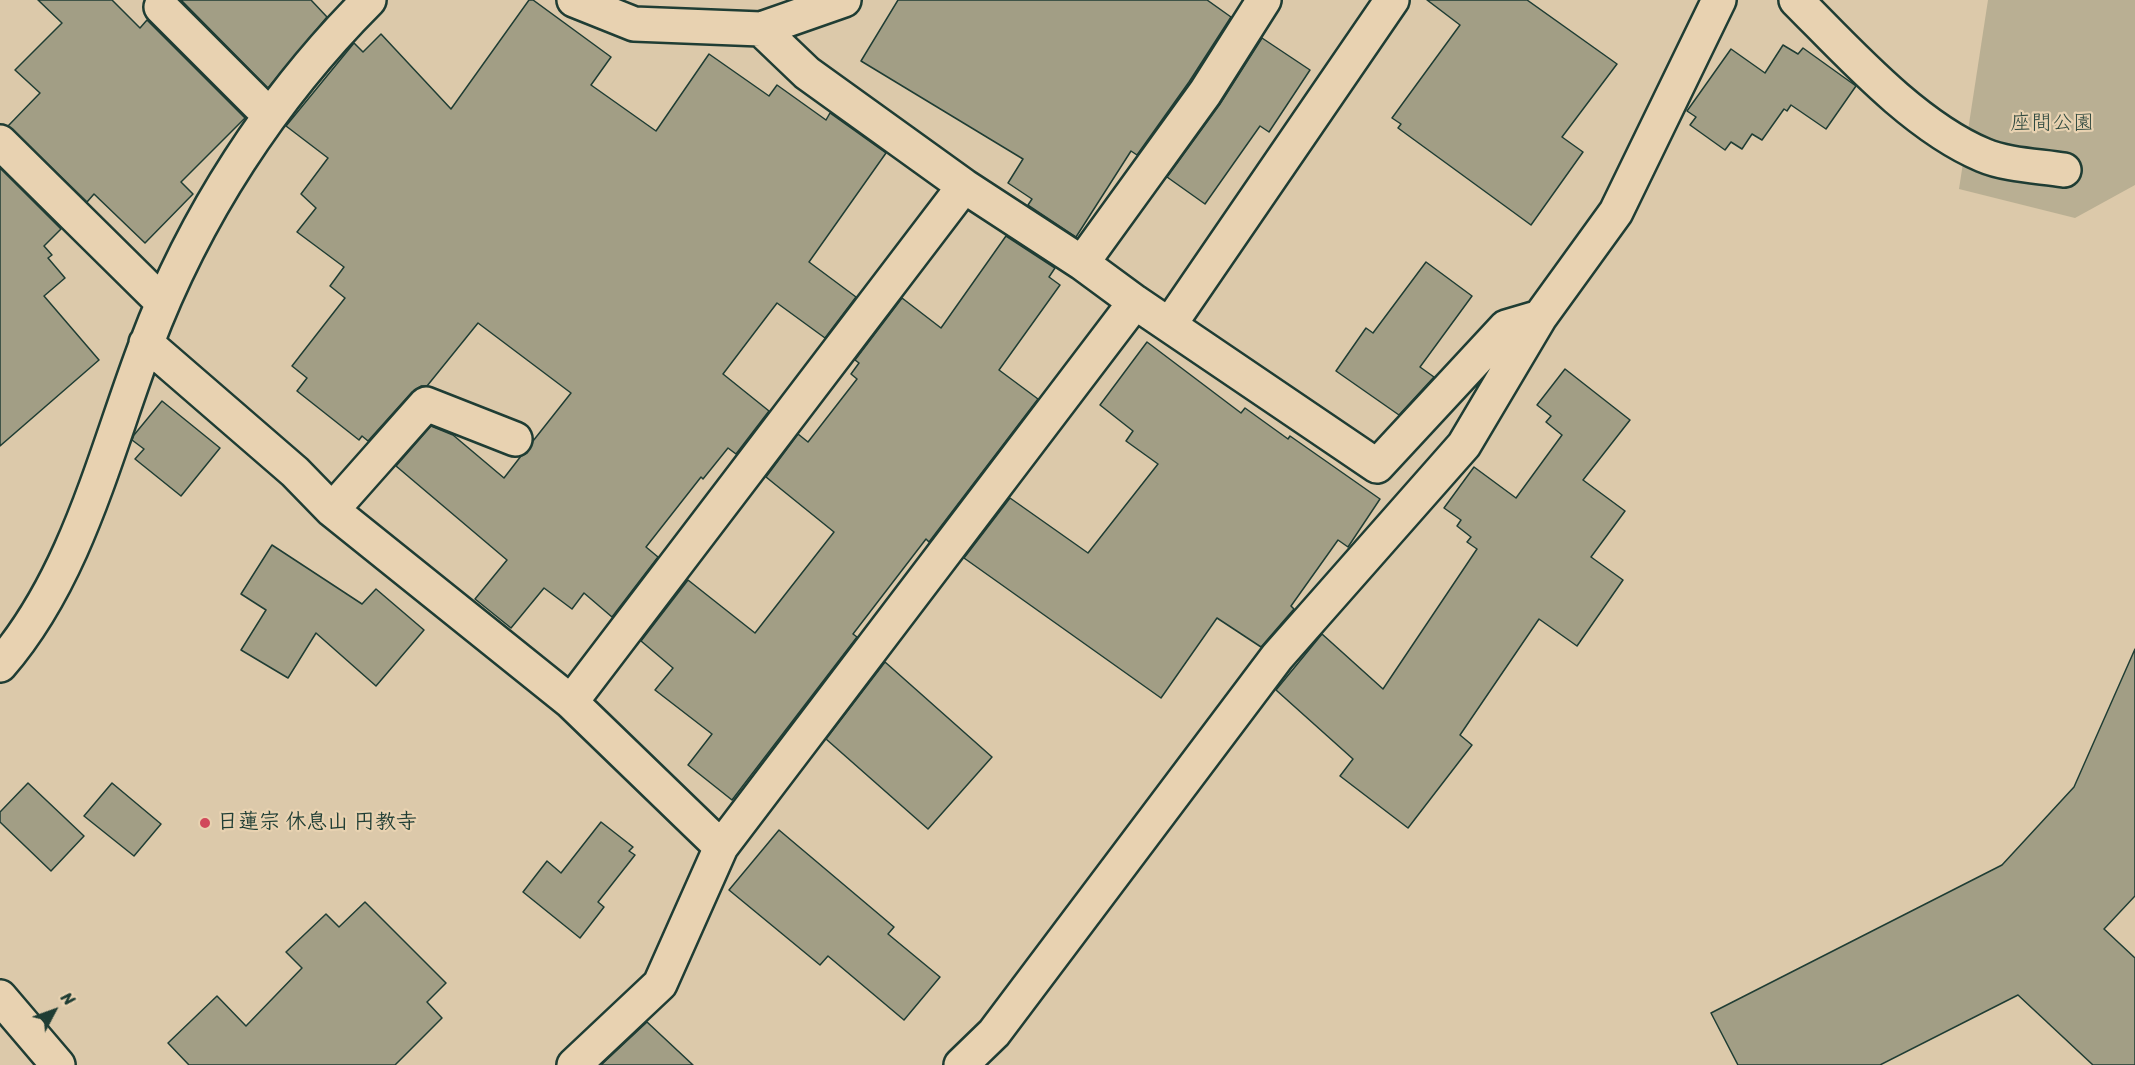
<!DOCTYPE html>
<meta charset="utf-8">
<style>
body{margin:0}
#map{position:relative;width:2135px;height:1065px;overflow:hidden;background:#dcc9aa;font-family:Sriracha,sans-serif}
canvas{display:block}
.north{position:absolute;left:24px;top:981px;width:60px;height:60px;-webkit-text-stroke:4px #e8d2b1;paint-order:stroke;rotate:49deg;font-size:16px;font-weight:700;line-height:24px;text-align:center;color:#1f3d34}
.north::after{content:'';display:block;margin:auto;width:21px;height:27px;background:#1f3d34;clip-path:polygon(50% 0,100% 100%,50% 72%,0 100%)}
</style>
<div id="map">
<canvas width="2135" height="1065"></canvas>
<div class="north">N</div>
</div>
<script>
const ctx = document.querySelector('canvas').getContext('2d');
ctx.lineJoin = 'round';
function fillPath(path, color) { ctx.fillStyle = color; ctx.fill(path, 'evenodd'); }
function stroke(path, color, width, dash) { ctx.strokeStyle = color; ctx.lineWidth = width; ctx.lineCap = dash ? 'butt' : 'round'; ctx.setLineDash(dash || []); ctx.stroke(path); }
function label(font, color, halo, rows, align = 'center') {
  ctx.font = font + ' Sriracha,"Klee One",sans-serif'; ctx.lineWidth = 4.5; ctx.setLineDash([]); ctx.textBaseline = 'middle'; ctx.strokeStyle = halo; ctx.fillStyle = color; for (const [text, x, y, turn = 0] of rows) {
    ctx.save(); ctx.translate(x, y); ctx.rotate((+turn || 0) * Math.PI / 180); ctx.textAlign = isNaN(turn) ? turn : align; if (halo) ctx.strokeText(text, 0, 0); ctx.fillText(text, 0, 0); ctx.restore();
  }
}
const green = new Path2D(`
 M 1988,0 L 2135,0 L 2135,185 L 2075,218 L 1959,189 Z`);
const building = new Path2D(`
 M 38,0 L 112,0 L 140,28 L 147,20 L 245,118 L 181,182 L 193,194 L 145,243 L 94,194 L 87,202 L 8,126 L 40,93 L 15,70 L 62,23 Z
 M 181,0 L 311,0 L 327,17 L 268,88 Z
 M 529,0 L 533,0 L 611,57 L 591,85 L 656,131 L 709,54 L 769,96 L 777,85 L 826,120 L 830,113 L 886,153 L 809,262 L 856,297 L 825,338 L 777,303 L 723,374 L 769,411 L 736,454 L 728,448 L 703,479 L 701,477 L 646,547 L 658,557 L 612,617 L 584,593 L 572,609 L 544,588 L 511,628 L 475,599 L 507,560 L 396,466 L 431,426 L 453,435 L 504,478 L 521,456 L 527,453 L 533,441 L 571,393 L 478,323 L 427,386 L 421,386 L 412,392 L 368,441 L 362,436 L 359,440 L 297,391 L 307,378 L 292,366 L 345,298 L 330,286 L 344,267 L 297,232 L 316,208 L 301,194 L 328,158 L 286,126 L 354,43 L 363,52 L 381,34 L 451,109 Z
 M 898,0 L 1207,0 L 1231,17 L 1189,82 L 1137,155 L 1131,151 L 1076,237 L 1028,205 L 1032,199 L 1008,183 L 1023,159 L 861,61 Z
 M 1427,0 L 1527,0 L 1617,64 L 1562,137 L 1583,152 L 1531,225 L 1398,128 L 1401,124 L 1392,118 L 1460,25 Z
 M 1262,38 L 1310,70 L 1269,132 L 1260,126 L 1205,204 L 1167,177 L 1220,104 Z
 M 1783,45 L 1798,54 L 1803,48 L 1856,86 L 1826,129 L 1791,105 L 1787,111 L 1784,109 L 1762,140 L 1752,134 L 1742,149 L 1731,142 L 1725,150 L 1690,125 L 1696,117 L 1687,111 L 1731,49 L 1765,73 Z
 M 0,168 L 61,229 L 44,246 L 52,255 L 48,258 L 65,278 L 44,296 L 99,360 L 0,446 Z
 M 1006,236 L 1055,268 L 1049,277 L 1060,285 L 999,370 L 1038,399 L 929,542 L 926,539 L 853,634 L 857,637 L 732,800 L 688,765 L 712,734 L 655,690 L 673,668 L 641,641 L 688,580 L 755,633 L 834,532 L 766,477 L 798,434 L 808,442 L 857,379 L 851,374 L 859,363 L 855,360 L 902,298 L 941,328 Z
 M 1426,262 L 1472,296 L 1420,367 L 1434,377 L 1399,415 L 1336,371 L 1366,328 L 1373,333 Z
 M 1147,342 L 1241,413 L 1245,408 L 1288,439 L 1290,436 L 1380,499 L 1348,547 L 1338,540 L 1291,606 L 1294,609 L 1261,647 L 1217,618 L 1161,698 L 964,558 L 1010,498 L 1088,553 L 1158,464 L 1126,441 L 1133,431 L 1100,405 Z
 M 1565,369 L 1630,420 L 1583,480 L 1625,511 L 1591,557 L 1623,580 L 1577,646 L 1539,619 L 1460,735 L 1472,745 L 1408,828 L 1340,776 L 1353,759 L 1276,690 L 1322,634 L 1383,689 L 1477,549 L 1467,542 L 1471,537 L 1457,526 L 1461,520 L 1444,508 L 1474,467 L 1516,498 L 1562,435 L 1546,422 L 1551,416 L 1537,405 Z
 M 162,401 L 220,448 L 181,496 L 135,459 L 144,449 L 132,440 L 134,435 Z
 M 272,545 L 362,604 L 376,589 L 424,630 L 376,686 L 316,633 L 288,678 L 241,650 L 266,610 L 241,594 Z
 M 2135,649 L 2135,896 L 2104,929 L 2135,958 L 2135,1065 L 2093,1065 L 2018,995 L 1880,1065 L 1738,1065 L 1711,1013 L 2002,865 L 2074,787 Z
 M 885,662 L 992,757 L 928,829 L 826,739 Z
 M 28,783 L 84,836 L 51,871 L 0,822 L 0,812 Z
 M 112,783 L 161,824 L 134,856 L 84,816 Z
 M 601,822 L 633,847 L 629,851 L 635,855 L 598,902 L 604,907 L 580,938 L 523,892 L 547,861 L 561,873 Z
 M 779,830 L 894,927 L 888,934 L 940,977 L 904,1020 L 828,956 L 820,965 L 729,890 Z
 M 365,902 L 446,983 L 427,1002 L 442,1018 L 395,1065 L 189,1065 L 168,1043 L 217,996 L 246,1026 L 302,968 L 286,952 L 326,914 L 339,927 Z
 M 647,1022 L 693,1065 L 601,1065 Z`);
const minor = new Path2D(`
 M 574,0 L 634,24 L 761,29 L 844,0
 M 1796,0 C 1849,53 1914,126 1983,155 C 2006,165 2039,166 2064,170
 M 161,7 L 270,116
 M 761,29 L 807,73 L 964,186 L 1082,263 L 1135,302 L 1377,466 L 1506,327 L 1540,317
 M 0,142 L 163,303
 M 1082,263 L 1205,93 L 1264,0
 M 1170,324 L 1392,0
 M 146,343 L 295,472 L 332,510 L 571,702 L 721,847
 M 332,510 L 426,404 L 515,439
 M 0,665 C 77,576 105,453 146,345 C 194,217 272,97 369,0
 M 571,702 L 964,186
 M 0,997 L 58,1065
 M 574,1065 L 660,984 L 721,847 L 1135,302
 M 961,1065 L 994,1033 L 1277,657 L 1464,445 L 1540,317 L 1616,212 L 1719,0`);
const markers = [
 [205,823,6,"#d1495b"]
];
const parkNames = [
 ["座間公園",2052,124]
];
const poiNames = [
 ["日蓮宗 休息山 円教寺",217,823]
];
fillPath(green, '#b9af93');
fillPath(building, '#a29e85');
stroke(building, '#1f3d34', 1.5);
stroke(minor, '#1f3d34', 38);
stroke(minor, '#e8d2b1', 33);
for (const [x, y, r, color] of markers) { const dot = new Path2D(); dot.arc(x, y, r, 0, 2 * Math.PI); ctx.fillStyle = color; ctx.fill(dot); stroke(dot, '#e8d2b1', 2); }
label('21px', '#2e483e', '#e8d2b1', parkNames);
label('bold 21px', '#1f3d34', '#e8d2b1', poiNames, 'left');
</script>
